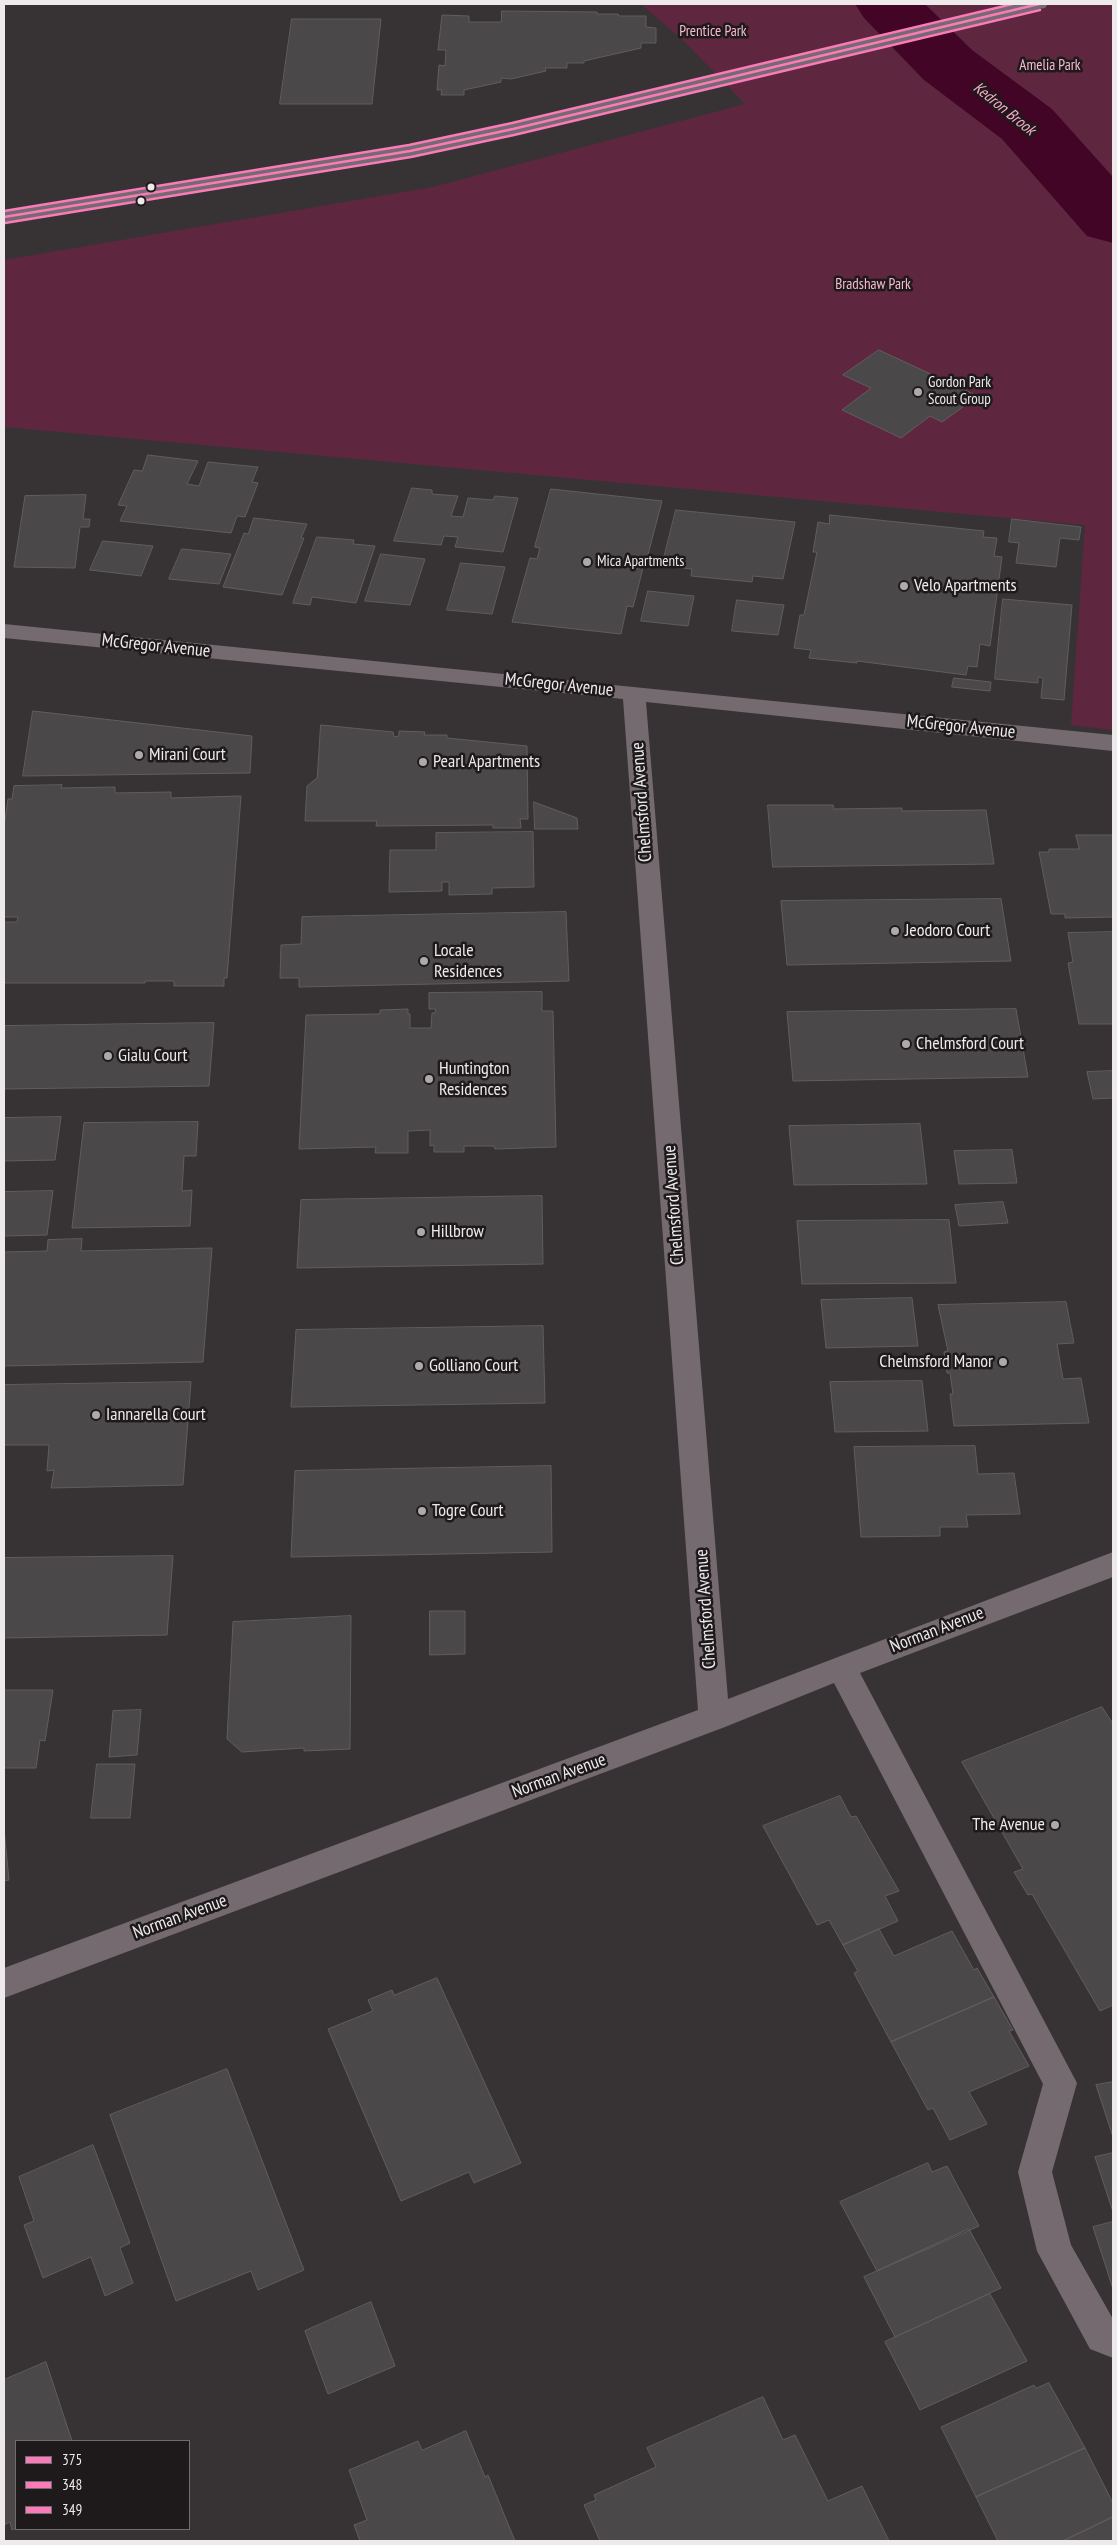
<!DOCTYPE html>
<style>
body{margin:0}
#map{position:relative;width:1117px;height:2545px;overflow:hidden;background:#373335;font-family:"PT Sans Narrow",sans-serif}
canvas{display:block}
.frame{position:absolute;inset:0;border:5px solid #eee9ea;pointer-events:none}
.legend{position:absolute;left:15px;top:2440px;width:175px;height:90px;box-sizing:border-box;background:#1e1a1c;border:1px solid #716d6e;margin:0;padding:6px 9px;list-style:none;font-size:15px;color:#eee9ea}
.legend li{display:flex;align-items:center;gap:10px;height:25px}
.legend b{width:25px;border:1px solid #716d6e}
</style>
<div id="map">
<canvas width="1117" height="2545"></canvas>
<div class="frame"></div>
<ul class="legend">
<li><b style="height:6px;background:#fa7aba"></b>375</li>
<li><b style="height:6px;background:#fa7aba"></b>348</li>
<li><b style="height:6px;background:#fa7aba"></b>349</li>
</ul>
</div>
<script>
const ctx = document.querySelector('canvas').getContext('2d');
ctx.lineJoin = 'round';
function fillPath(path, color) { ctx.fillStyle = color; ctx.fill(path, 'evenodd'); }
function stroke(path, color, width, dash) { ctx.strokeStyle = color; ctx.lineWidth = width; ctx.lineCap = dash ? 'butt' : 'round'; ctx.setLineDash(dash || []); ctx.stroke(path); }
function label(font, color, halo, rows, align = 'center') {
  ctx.font = font + ' "PT Sans Narrow",sans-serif'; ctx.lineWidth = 5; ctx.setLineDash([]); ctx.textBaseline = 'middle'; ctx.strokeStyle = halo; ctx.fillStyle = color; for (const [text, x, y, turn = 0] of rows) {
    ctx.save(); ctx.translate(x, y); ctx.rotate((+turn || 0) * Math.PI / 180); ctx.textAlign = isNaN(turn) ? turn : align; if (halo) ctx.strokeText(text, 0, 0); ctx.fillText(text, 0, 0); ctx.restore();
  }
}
const green = new Path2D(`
 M 641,4 L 1113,4 L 1113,730 L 1071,725 L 1085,525 L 4,427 L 4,260 L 433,187 L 745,104 L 687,44 Z`);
const river = new Path2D(`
 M 855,4 L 925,4 L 972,50 L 1052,109 L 1113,177 L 1113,243 L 1087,236 L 1002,139 L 924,80 L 864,18 Z`);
const building = new Path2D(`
 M 502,11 L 597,12 L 597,14 L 618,14 L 619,16 L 646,16 L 646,27 L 656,28 L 656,43 L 641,43 L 641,48 L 584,61 L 584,63 L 567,63 L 567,68 L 545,68 L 546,71 L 511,79 L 501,78 L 501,82 L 464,90 L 464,95 L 441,95 L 442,90 L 437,90 L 439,65 L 445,66 L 446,50 L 438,50 L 442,15 L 469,16 L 469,22 L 501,22 Z
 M 292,19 L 381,19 L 372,104 L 280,104 Z
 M 879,350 L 978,396 L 942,422 L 930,416 L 901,438 L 842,410 L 871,388 L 843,375 Z
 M 148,455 L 198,461 L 187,484 L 199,486 L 208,462 L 258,467 L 252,482 L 258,483 L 245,517 L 237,516 L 231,533 L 120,521 L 127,506 L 118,505 L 134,470 L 142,471 Z
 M 412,488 L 432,490 L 432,494 L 458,496 L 451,516 L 463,517 L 468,498 L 493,500 L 495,496 L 518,498 L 503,552 L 455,547 L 458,537 L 444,536 L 441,545 L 394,541 Z
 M 551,489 L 662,501 L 645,566 L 638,565 L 637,568 L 643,568 L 633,607 L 627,606 L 621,634 L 512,622 L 530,558 L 537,559 L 540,548 L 535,547 Z
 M 86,495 L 83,519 L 90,519 L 89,527 L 80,527 L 75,568 L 14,567 L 25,496 Z
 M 676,510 L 795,522 L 783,579 L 753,576 L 752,582 L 691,576 L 692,569 L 662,566 Z
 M 830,515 L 984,531 L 983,537 L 997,538 L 994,556 L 1002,557 L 990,646 L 980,644 L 977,667 L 968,666 L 966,675 L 857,661 L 857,663 L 809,658 L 811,650 L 794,648 L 800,615 L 804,615 L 817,552 L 813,552 L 818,522 L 829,524 Z
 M 254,518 L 307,524 L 301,538 L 304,538 L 282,595 L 223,587 L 244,533 L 248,534 Z
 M 1012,519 L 1081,527 L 1079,540 L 1060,538 L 1056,567 L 1016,563 L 1019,543 L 1009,542 Z
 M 317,537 L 354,540 L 353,544 L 375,546 L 356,603 L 312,597 L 310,605 L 293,603 Z
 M 103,541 L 153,546 L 141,576 L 90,570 Z
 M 182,549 L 231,554 L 219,584 L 169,579 Z
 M 381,554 L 425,559 L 410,605 L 365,601 Z
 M 461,563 L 505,567 L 492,614 L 447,610 Z
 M 648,591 L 694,596 L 688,626 L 641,621 Z
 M 1003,599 L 1072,605 L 1064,700 L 1041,698 L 1043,678 L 1038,677 L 1038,683 L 995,679 Z
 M 737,600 L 784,605 L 778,635 L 732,631 Z
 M 954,678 L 991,682 L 990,691 L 952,687 Z
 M 33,711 L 252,736 L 250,773 L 23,776 Z
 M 321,725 L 393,732 L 394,737 L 399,736 L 399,731 L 425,732 L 424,735 L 447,735 L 447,738 L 527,746 L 528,819 L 520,819 L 521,828 L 493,828 L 493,825 L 376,826 L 377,821 L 305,821 L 307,786 L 317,778 Z
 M 62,785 L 61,788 L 115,787 L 115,793 L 171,792 L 171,798 L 241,796 L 227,978 L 224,978 L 224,986 L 174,986 L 174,981 L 145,981 L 145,983 L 4,983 L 4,922 L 17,922 L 18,917 L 4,917 L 4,828 L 8,799 L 12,799 L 14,786 Z
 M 534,802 L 577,818 L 578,829 L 535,829 Z
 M 768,805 L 833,805 L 834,809 L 902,808 L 902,811 L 986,810 L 994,864 L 773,867 Z
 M 533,832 L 534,887 L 492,888 L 492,894 L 449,895 L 449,882 L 442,882 L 442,891 L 389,892 L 390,850 L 436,850 L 436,833 Z
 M 1076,835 L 1113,835 L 1113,917 L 1065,918 L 1065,914 L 1051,914 L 1039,852 L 1049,852 L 1049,849 L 1079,849 Z
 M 1001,899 L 1011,961 L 787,965 L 781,901 Z
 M 566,912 L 569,981 L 299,987 L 299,978 L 280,978 L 281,945 L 301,944 L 302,917 Z
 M 1113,932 L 1113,1024 L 1079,1024 L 1068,963 L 1073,962 L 1068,933 Z
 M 542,992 L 542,1011 L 553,1011 L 556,1147 L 495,1149 L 494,1146 L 464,1146 L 464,1152 L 434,1152 L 434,1145 L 430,1146 L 430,1130 L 408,1131 L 408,1153 L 375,1153 L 376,1147 L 299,1149 L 306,1015 L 380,1014 L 380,1010 L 408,1009 L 408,1014 L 410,1014 L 410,1028 L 431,1028 L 432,1013 L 435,1013 L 436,1009 L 429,1009 L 429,993 Z
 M 1016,1009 L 1028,1077 L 793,1081 L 787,1012 Z
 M 214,1023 L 209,1086 L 4,1089 L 4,1026 Z
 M 1113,1071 L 1113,1098 L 1093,1099 L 1087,1072 Z
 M 61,1117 L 55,1160 L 4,1161 L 4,1118 Z
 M 198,1122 L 196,1156 L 184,1156 L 182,1191 L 192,1190 L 190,1226 L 72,1228 L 84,1123 Z
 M 920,1124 L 927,1184 L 794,1185 L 789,1126 Z
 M 1012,1150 L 1017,1183 L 959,1184 L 954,1151 Z
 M 53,1191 L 47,1235 L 4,1236 L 4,1192 Z
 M 542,1196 L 543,1264 L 297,1268 L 301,1200 Z
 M 1003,1202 L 1008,1223 L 959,1226 L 955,1205 Z
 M 949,1220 L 956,1283 L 802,1284 L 797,1221 Z
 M 82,1239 L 81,1251 L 212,1248 L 203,1362 L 4,1366 L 4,1252 L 47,1251 L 48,1240 Z
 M 912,1298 L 918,1346 L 826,1348 L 821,1300 Z
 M 1066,1302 L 1074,1343 L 1057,1344 L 1063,1379 L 1081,1378 L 1089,1423 L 954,1426 L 950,1394 L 953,1394 L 950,1373 L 947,1373 L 944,1352 L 948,1351 L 938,1305 Z
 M 543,1326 L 545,1403 L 291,1407 L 296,1330 Z
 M 922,1381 L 928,1431 L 835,1432 L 830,1382 Z
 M 191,1382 L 183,1485 L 51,1488 L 54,1470 L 47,1471 L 49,1445 L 4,1445 L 4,1385 Z
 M 975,1446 L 978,1474 L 1014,1473 L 1020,1514 L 966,1515 L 968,1527 L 940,1527 L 940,1536 L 861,1537 L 854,1447 Z
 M 551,1466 L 552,1552 L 291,1557 L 295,1471 Z
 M 173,1556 L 167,1635 L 4,1638 L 4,1558 Z
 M 430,1611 L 465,1611 L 465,1654 L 430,1655 Z
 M 351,1616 L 350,1749 L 304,1751 L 304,1748 L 242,1752 L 227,1739 L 233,1622 Z
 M 4,1690 L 53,1690 L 45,1741 L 40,1740 L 36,1768 L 4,1768 Z
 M 1102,1707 L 1113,1724 L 1113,2005 L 1100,2011 L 1032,1894 L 1028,1895 L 1014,1872 L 1023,1869 L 962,1762 Z
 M 141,1710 L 137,1755 L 109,1757 L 113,1711 Z
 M 97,1764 L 135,1764 L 130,1818 L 91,1818 Z
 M 840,1796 L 851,1817 L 856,1816 L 899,1891 L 885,1896 L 898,1921 L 843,1945 L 829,1920 L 817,1925 L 763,1826 Z
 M 4,1829 L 9,1880 L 4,1881 Z
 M 879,1929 L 894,1956 L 952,1931 L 974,1970 L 977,1968 L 994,1997 L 891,2042 L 854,1973 L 858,1971 L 843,1945 Z
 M 437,1978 L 521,2163 L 474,2183 L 469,2172 L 401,2201 L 328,2029 L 373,2011 L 368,2000 L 392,1990 L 394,1995 Z
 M 994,1997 L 1013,2030 L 1009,2031 L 1029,2066 L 969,2092 L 987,2124 L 950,2140 L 933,2108 L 928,2110 L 891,2042 Z
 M 227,2069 L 304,2270 L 258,2290 L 251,2271 L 176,2301 L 110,2115 Z
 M 1113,2082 L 1113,2137 L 1096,2085 Z
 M 93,2145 L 130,2243 L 120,2248 L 133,2283 L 105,2296 L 91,2257 L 43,2278 L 24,2225 L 34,2221 L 19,2177 Z
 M 1113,2153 L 1113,2212 L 1095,2157 Z
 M 928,2163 L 932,2172 L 947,2166 L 979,2226 L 877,2271 L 840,2202 Z
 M 1113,2222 L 1113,2289 L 1093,2227 Z
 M 969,2229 L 1001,2288 L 895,2337 L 864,2277 Z
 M 990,2294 L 1027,2361 L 920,2410 L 885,2342 Z
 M 371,2302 L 395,2366 L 328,2394 L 305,2331 Z
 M 46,2362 L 72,2441 L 16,2441 L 16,2528 L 12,2530 L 10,2522 L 4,2525 L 4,2380 Z
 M 1049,2383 L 1085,2448 L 976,2497 L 941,2427 L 1034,2385 L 1036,2388 Z
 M 763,2397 L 783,2440 L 795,2435 L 828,2501 L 862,2486 L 889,2541 L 600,2541 L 584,2505 L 596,2500 L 594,2495 L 656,2467 L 647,2448 Z
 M 466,2431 L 485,2477 L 488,2475 L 515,2541 L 360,2541 L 354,2525 L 367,2520 L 349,2470 L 418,2441 L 422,2450 Z
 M 1085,2448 L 1113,2503 L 1113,2517 L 1063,2541 L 998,2541 L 976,2497 Z
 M 1113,2517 L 1113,2541 L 1063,2541 Z`);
const minor = new Path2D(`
 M 1018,4 L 1048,4 L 1045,8 L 1039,9 L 513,135 L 410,157 L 4,223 L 4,211 L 410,145 L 513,123 Z
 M 4,624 L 1113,735 L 1113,751 L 646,702 L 728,1699 L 1113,1552 L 1113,1577 L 860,1673 L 1077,2083 L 1052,2172 L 1071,2245 L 1113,2319 L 1113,2358 L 1090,2349 L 1037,2251 L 1018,2172 L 1043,2084 L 834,1683 L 725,1727 L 4,1998 L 4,1968 L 698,1710 L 623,699 L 4,638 Z`);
const bus1 = new Path2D(`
 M 4,217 L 410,151 L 513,129 L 1039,4`);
const bus2 = new Path2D(`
 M 5,223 L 411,157 L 514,135 L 1040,10`);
const bus3 = new Path2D(`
 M 4,211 L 409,145 L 512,123 L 1013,4`);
const markers = [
 [151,187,4.5,"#eee9ea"],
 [141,201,4.5,"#eee9ea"],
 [918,392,5,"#aea9ab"],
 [587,562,5,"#aea9ab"],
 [904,586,5,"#aea9ab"],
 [139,755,5,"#aea9ab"],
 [423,762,5,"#aea9ab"],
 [895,931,5,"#aea9ab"],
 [424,961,5,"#aea9ab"],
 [906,1044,5,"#aea9ab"],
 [108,1056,5,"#aea9ab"],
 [429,1079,5,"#aea9ab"],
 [421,1232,5,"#aea9ab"],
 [1003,1362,5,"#aea9ab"],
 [419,1366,5,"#aea9ab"],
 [96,1415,5,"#aea9ab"],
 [422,1511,5,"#aea9ab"],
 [1055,1825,5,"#aea9ab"]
];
const farParknames = [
 ["Prentice Park",713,32],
 ["Amelia Park",1050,66],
 ["Bradshaw Park",873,285]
];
const farPoinames = [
 ["Gordon Park",928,383],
 ["Scout Group",928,400],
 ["Mica Apartments",597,562]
];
const farWaternames = [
 ["Kedron Brook",1004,109,39]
];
const poiNames = [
 ["Velo Apartments",914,586],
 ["Mirani Court",149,755],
 ["Pearl Apartments",433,762],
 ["Jeodoro Court",905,931],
 ["Locale",434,951],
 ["Residences",434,972],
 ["Chelmsford Court",916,1044],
 ["Gialu Court",118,1056],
 ["Huntington",439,1069],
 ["Residences",439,1090],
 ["Hillbrow",431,1232],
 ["Chelmsford Manor",993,1362,"right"],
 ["Golliano Court",429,1366],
 ["Iannarella Court",106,1415],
 ["Togre Court",432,1511],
 ["The Avenue",1045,1825,"right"]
];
const streetNames = [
 ["McGregor Avenue",156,646,6],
 ["McGregor Avenue",559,685,6],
 ["McGregor Avenue",961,727,6],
 ["Chelmsford Avenue",642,802,-94],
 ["Chelmsford Avenue",674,1205,-94],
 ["Chelmsford Avenue",706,1609,-94],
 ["Norman Avenue",937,1630,-21],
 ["Norman Avenue",559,1776,-20],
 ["Norman Avenue",180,1917,-20]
];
fillPath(green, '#5e273f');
fillPath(river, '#420525');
fillPath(building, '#4b4849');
stroke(building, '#615d5f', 1);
fillPath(minor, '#756a6f');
stroke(bus1, '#fa7aba', 2.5);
stroke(bus2, '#fa7aba', 2.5);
stroke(bus3, '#fa7aba', 2.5);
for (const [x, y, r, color] of markers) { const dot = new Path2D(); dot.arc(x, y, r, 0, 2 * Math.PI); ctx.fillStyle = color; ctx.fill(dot); stroke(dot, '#1e1a1c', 2); }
label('15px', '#fab9d0', '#1e1a1c', farParknames);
label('15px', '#eee9ea', '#1e1a1c', farPoinames, 'left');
label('italic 16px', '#fda8c7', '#1e1a1c', farWaternames);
label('18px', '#eee9ea', '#1e1a1c', poiNames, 'left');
label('18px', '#eee9ea', '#1e1a1c', streetNames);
</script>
